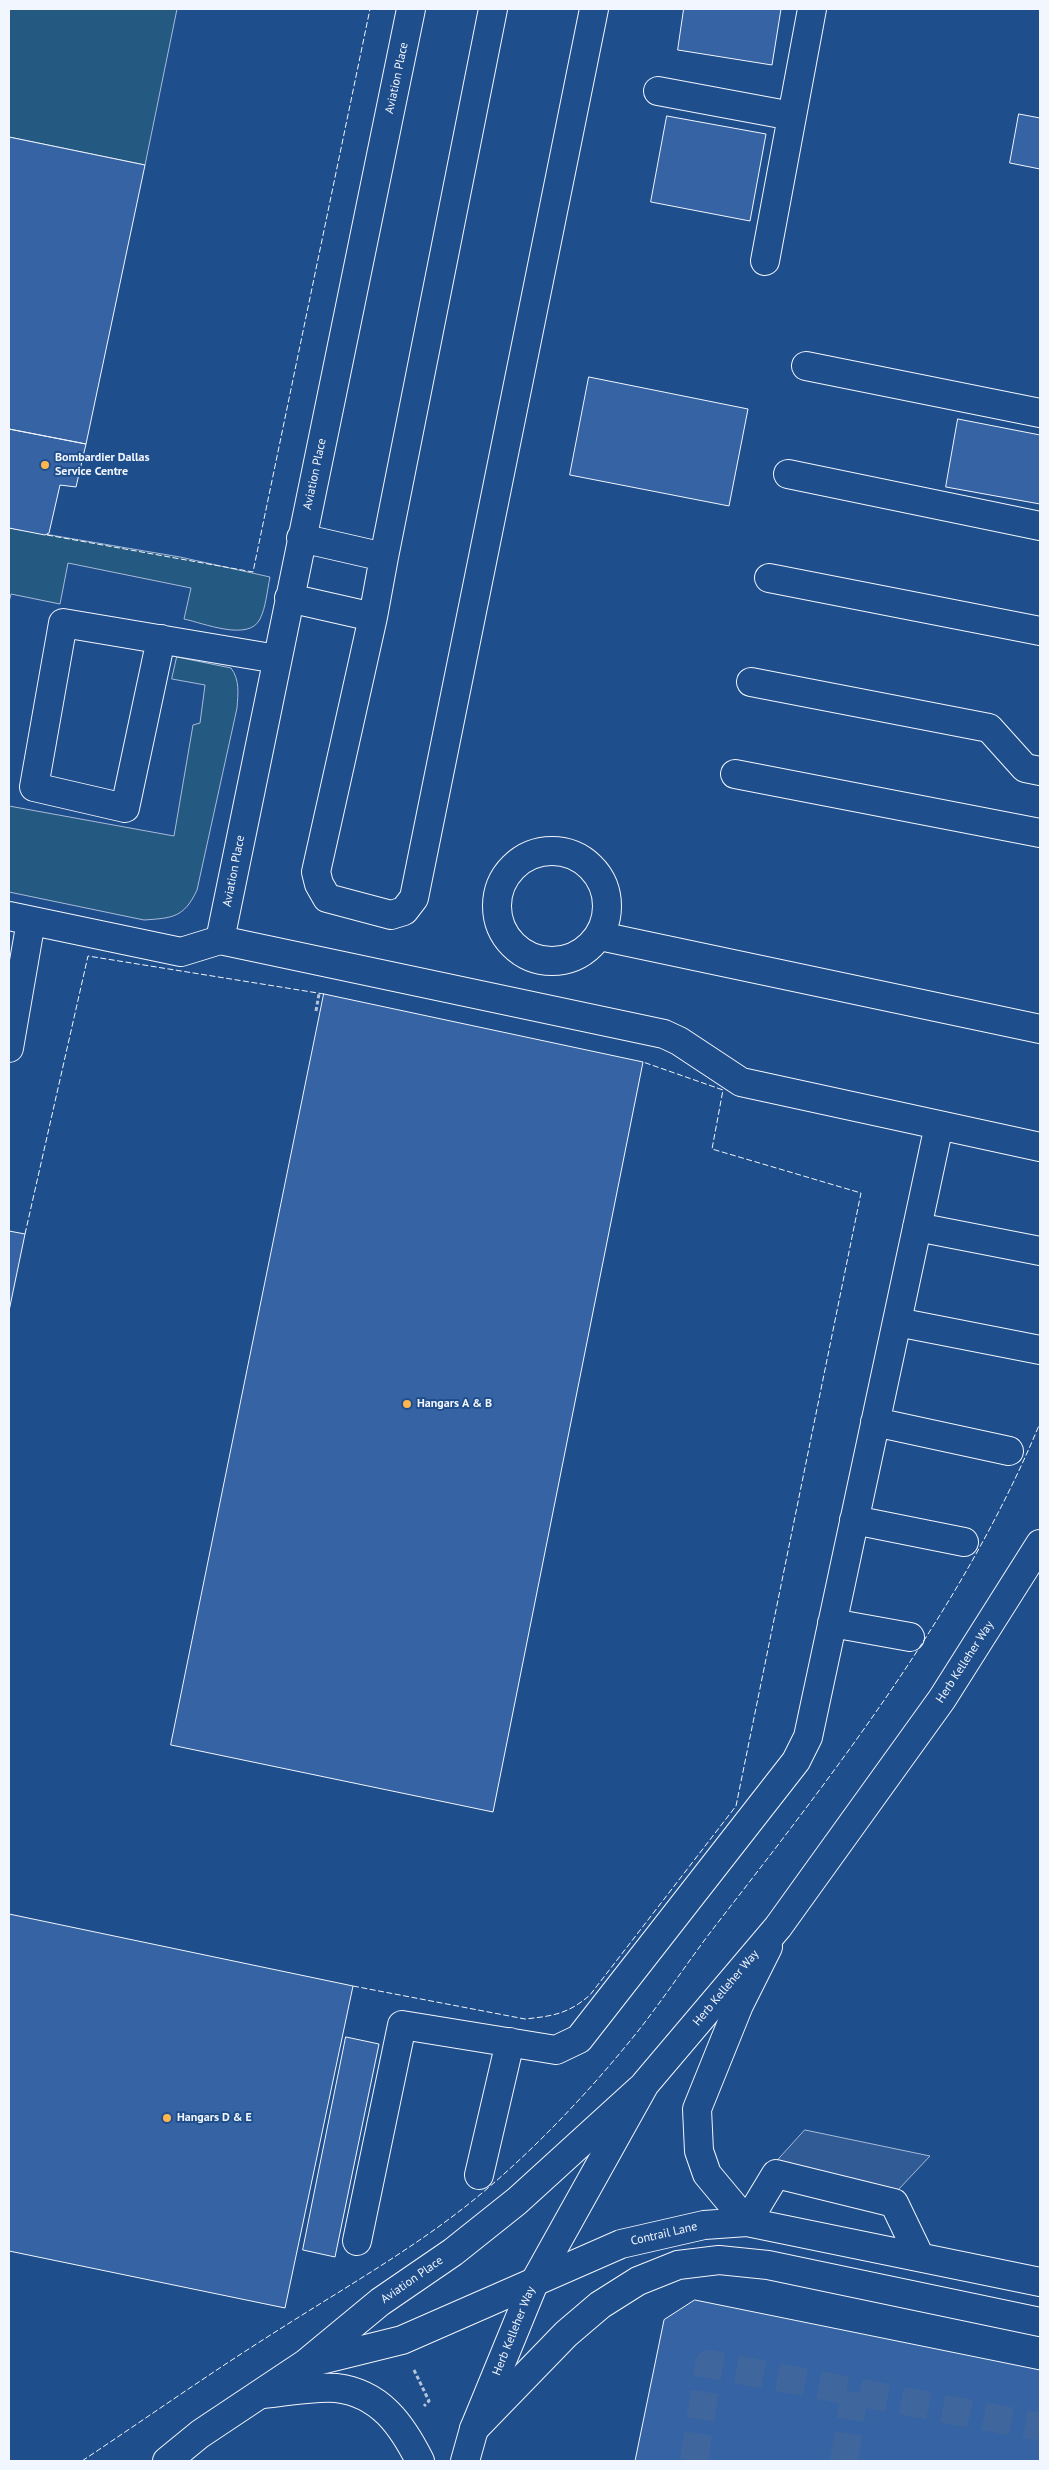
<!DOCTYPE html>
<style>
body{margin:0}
#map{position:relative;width:1049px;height:2470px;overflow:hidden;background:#1f4e8c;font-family:"PT Sans",sans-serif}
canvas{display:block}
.frame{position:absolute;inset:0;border:10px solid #f2f6ff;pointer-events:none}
</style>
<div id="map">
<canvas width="1049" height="2470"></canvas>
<div class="frame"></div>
</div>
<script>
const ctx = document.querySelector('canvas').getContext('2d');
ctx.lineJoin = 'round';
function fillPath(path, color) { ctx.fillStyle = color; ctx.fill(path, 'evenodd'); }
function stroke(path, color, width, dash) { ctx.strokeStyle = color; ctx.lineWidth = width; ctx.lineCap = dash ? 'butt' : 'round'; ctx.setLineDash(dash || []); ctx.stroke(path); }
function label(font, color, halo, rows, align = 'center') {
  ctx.font = font + ' "PT Sans",sans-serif'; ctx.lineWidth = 4; ctx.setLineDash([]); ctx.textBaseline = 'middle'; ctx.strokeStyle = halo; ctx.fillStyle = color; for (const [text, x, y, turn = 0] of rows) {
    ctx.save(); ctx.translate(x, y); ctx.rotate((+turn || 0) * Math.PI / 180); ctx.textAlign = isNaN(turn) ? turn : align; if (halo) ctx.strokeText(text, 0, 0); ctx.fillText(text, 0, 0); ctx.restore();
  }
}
const green = new Path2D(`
 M 9,9 L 177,9 L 145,165 L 9,137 Z
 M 9,528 L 180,557 L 270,577 C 267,591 266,607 260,619 C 249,642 203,623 184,619 L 191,588 L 68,563 L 60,604 L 11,594 L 9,602 Z
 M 177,657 L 231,668 C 240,680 238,694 237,708 L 197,890 C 184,918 172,918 144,920 L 9,892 L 9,806 L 174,836 L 193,725 L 200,723 L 205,685 L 172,679 Z`);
const parking = new Path2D(`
 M 805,2130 L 930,2156 L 898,2190 L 776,2162 Z`);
const building = new Path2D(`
 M 684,9 L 781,9 L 772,65 L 678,50 Z
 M 1019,114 L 1040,118 L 1040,169 L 1010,163 Z
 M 667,116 L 766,134 L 750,221 L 651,202 Z
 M 9,137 L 145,165 L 86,444 L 9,429 Z
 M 589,377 L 748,409 L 729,506 L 570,475 Z
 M 958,419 L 1040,435 L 1040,504 L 946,487 Z
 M 9,429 L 86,444 L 76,487 L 60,485 L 49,533 L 45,535 L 9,528 Z
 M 324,994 L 643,1062 L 493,1812 L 171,1745 Z
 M 9,1231 L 25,1234 L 9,1311 Z
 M 9,1914 L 353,1986 L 285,2308 L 9,2251 Z
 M 346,2037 L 379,2044 L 335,2257 L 303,2250 Z
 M 695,2300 L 1040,2370 L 1040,2461 L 635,2461 L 664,2320 Z`);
const minorTunnel = new Path2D(`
 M 694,2461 L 709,2364 L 1040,2427
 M 844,2461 L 855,2390`);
const path = new Path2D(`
 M 316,1011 L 319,994
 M 414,2370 L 429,2401 L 424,2406`);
const minor = new Path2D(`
 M 658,91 L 792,116
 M 765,261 L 812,9
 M 806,366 L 1040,413
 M 788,474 L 1040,526
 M 301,538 L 384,557 L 493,9
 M 769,578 L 1040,631
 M 289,598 L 373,617 L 316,872 L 319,884 L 327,898 L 391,915 L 404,911 L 414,898 L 594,9
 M 373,617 L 384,557
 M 161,639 L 125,808 L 34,787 L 63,623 L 277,659
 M 751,682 L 989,728 L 1025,768 L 1040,771
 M 735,774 L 1040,833
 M497 906a55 55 0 1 1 110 0a55 55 0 1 1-110 0Z
 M 9,916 L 181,952 L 220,940 L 664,1034 L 679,1041 L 741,1082 L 1040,1147
 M 600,936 L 1040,1029
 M 220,940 L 411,9
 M 9,1048 L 31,921
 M 917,1227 L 1040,1251
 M 897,1322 L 1040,1350
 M 875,1422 L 1009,1451
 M 854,1520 L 964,1542
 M 832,1623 L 910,1637
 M 768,1947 L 739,2005 L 697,2109 L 699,2151 L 707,2174 L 747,2222 L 776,2174 L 894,2203 L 920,2257
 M 479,2175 L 510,2042
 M 357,2241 L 402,2025 L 556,2050 L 579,2039 L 796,1761 L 808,1737 L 939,1125
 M 305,2364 L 402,2340 L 621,2244 L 704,2225 L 747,2222 L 1040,2282
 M 263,2394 C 285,2392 315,2386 336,2388 C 380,2393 402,2425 420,2461
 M 474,2429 L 566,2334 L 600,2305 L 638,2281 L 678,2265 L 719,2260 L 768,2265 L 1040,2322
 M 167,2461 L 200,2434 L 305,2364 L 380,2302 L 453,2252 L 517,2201 L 640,2089`);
const major = new Path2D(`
 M 465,2461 L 474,2429 L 534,2283 L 645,2084 L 778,1927 L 942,1699 L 1040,1544`);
const fence = new Path2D(`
 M 47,535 L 253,572 L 370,9
 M 25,1234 L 88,956 L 324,994
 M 353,1986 L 525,2019 C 553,2016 568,2014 590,1995 L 736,1806 L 861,1193 L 712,1149 L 723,1090 L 643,1062
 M 82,2461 C 148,2417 213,2371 280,2329 C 341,2290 404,2254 461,2210 C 519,2165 579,2103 625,2047 C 658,2008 685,1965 716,1925 C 838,1768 963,1608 1040,1423`);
const markers = [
 [45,465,5,"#ffb74d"],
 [407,1404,5,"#ffb74d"],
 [167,2118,5,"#ffb74d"]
];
const streetNames = [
 ["Aviation Place",397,78,-78],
 ["Aviation Place",315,474,-78],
 ["Aviation Place",234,871,-79],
 ["Herb Kelleher Way",965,1662,-57],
 ["Herb Kelleher Way",726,1988,-50],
 ["Contrail Lane",664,2234,-13],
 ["Aviation Place",412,2280,-35],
 ["Herb Kelleher Way",514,2331,-68]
];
const poiNames = [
 ["Bombardier Dallas",55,458],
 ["Service Centre",55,472],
 ["Hangars A & B",417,1404],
 ["Hangars D & E",177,2118]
];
fillPath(green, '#245a82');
stroke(green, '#a8bbd7', 1);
fillPath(parking, '#305b95');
stroke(parking, '#a8bbd7', 1);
fillPath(building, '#3563a3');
stroke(building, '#f2f6ff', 1);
stroke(minorTunnel, '#3f679d', 28, [28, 14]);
stroke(minor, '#f2f6ff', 30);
stroke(major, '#f2f6ff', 30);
stroke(path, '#b3c4dc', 3, [4, 2.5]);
stroke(minor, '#1f4e8c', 28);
stroke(major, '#1f4e8c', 28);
stroke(fence, '#f2f6ff', 1, [6, 2.5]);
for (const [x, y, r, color] of markers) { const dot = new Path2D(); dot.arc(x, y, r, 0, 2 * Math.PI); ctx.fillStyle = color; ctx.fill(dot); stroke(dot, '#1f4e8c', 2); }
label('12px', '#f2f6ff', '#1f4e8c', streetNames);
label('bold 12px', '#f2f6ff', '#1f4e8c', poiNames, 'left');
</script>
